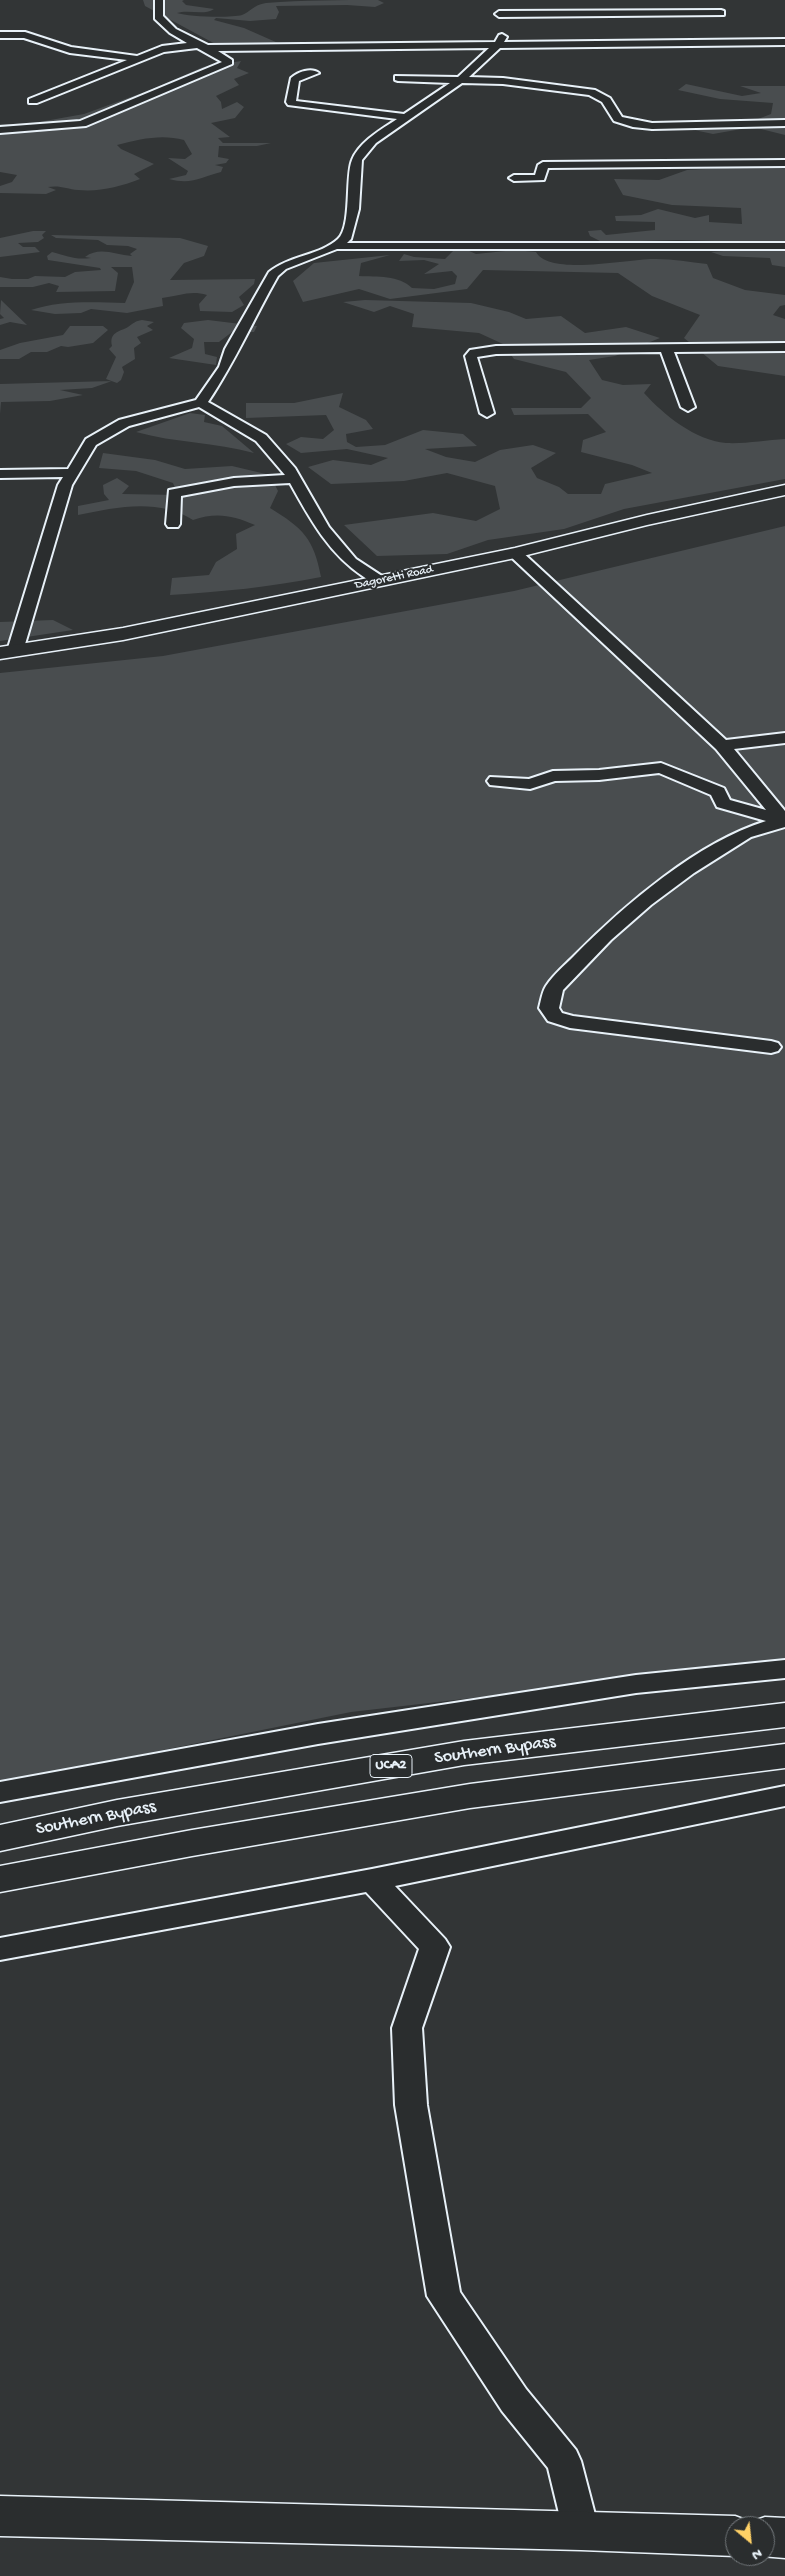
<!DOCTYPE html>
<style>
body{margin:0}
#map{position:relative;width:785px;height:2576px;overflow:hidden;background:#323536;font-family:"Gochi Hand",sans-serif}
canvas{display:block}
.north{position:absolute;left:725px;top:2516px;width:50px;height:50px;box-sizing:border-box;background:#2a2d2e;border:1px solid #767b7f;border-radius:50%;rotate:152deg;font-size:14px;font-weight:700;line-height:20px;text-align:center;color:#e8f1f8}
.north::after{content:'';display:block;margin:auto;width:18px;height:22px;background:#ffd166;clip-path:polygon(50% 0,100% 100%,50% 72%,0 100%)}
</style>
<div id="map">
<canvas width="785" height="2576"></canvas>
<div class="north">N</div>
</div>
<script>
const ctx = document.querySelector('canvas').getContext('2d');
ctx.lineJoin = 'round';
function fillPath(path, color) { ctx.fillStyle = color; ctx.fill(path, 'evenodd'); }
function stroke(path, color, width, dash) { ctx.strokeStyle = color; ctx.lineWidth = width; ctx.lineCap = dash ? 'butt' : 'round'; ctx.setLineDash(dash || []); ctx.stroke(path); }
function label(font, color, halo, rows, align = 'center') {
  ctx.font = font + ' "Gochi Hand",sans-serif'; ctx.lineWidth = 4; ctx.setLineDash([]); ctx.textBaseline = 'middle'; ctx.strokeStyle = halo; ctx.fillStyle = color; for (const [text, x, y, turn = 0] of rows) {
    ctx.save(); ctx.translate(x, y); ctx.rotate((+turn || 0) * Math.PI / 180); ctx.textAlign = isNaN(turn) ? turn : align; if (halo) ctx.strokeText(text, 0, 0); ctx.fillText(text, 0, 0); ctx.restore();
  }
}
const green = new Path2D(`
 M 143,0 L 184,0 L 182,1 L 186,5 L 214,9 C 203,16 189,9 177,13 C 188,17 231,18 242,15 C 250,12 253,5 266,3 C 303,0 341,0 378,0 L 384,3 L 375,7 L 347,5 L 276,6 L 279,12 L 276,19 L 250,21 L 216,18 L 214,20 L 244,28 L 278,43 L 255,51 L 232,53 L 145,6 Z
 M 241,61 L 237,68 L 249,73 L 234,79 L 239,85 L 216,96 L 221,102 L 222,109 L 237,102 L 244,107 L 235,118 L 211,123 L 230,137 L 218,138 L 223,143 L 271,143 L 257,146 L 219,146 L 218,157 L 229,159 L 226,163 L 215,165 L 223,167 L 221,172 C 201,177 192,185 169,179 L 186,175 L 188,171 L 168,158 L 185,159 L 192,154 L 184,140 C 161,134 141,139 117,145 L 121,149 L 154,164 L 134,174 L 140,179 C 119,187 100,192 78,190 C 67,189 60,185 48,187 L 56,190 L 46,194 L 0,193 L 0,186 L 12,182 L 17,175 L 0,172 L 0,124 L 28,124 L 84,114 L 150,90 L 203,67 Z
 M 686,84 L 742,96 L 761,93 L 740,86 L 785,86 L 785,135 L 753,127 L 713,134 L 694,130 L 717,120 L 758,119 L 771,114 L 773,103 L 720,99 L 678,90 Z
 M 741,167 L 785,168 L 785,243 L 678,240 L 602,242 L 590,236 L 588,231 L 601,230 L 606,235 L 655,230 L 655,222 L 616,221 L 615,216 L 641,215 L 658,209 L 695,218 L 709,215 L 709,222 L 742,224 L 741,208 L 672,205 L 623,195 L 614,179 L 659,180 L 687,170 Z
 M 33,231 L 46,231 L 42,235 L 44,238 L 38,242 L 18,243 L 23,247 L 35,247 L 40,252 L 0,257 L 0,238 Z
 M 51,235 L 180,238 L 208,246 L 204,256 L 184,263 L 170,280 L 255,279 L 254,284 L 239,297 L 244,305 L 232,312 L 200,311 L 199,304 L 207,295 C 190,290 180,296 162,298 L 163,306 L 127,313 L 91,309 L 81,313 L 55,314 L 31,310 C 60,300 94,302 125,303 L 134,282 L 132,267 L 111,267 L 118,273 L 115,291 L 56,292 L 59,286 L 49,283 L 33,287 L 0,287 L 0,277 L 12,279 L 28,279 L 35,276 L 65,277 L 75,272 L 101,270 L 100,268 L 48,260 L 47,256 L 52,252 C 68,256 74,260 91,258 L 85,257 C 100,246 115,255 132,256 L 130,254 L 137,249 L 128,246 L 107,245 L 98,240 L 56,238 Z
 M 455,249 L 467,250 L 476,254 L 515,250 L 536,252 C 550,277 631,258 656,259 C 673,259 690,262 707,264 L 713,278 L 745,290 L 785,295 L 785,305 L 780,306 L 773,315 L 785,319 L 785,376 L 718,366 L 684,338 L 700,315 L 652,296 L 618,273 L 483,270 L 467,289 L 390,299 L 359,289 L 303,302 L 293,281 L 314,263 L 390,255 L 361,263 L 359,276 C 377,277 399,275 412,288 L 434,289 L 455,284 L 457,276 L 452,271 L 424,274 L 439,264 L 424,260 L 399,261 L 404,254 L 414,257 L 445,259 Z
 M 749,249 L 785,250 L 785,267 L 772,265 L 770,258 L 723,256 L 711,252 Z
 M 1,300 L 27,325 L 10,322 L 0,325 L 0,319 L 4,318 L 0,314 Z
 M 365,300 L 471,303 L 509,312 L 526,319 L 561,316 L 585,333 L 626,327 L 660,338 L 615,356 L 589,360 L 602,380 L 623,385 L 651,384 L 644,393 C 665,416 695,440 726,443 C 745,444 766,440 785,439 L 785,479 L 624,509 L 564,529 L 488,540 L 447,554 L 377,556 L 344,525 L 433,513 L 476,521 L 500,509 L 495,486 L 447,473 L 404,481 L 331,484 L 308,467 L 333,460 L 371,465 L 388,458 L 347,449 L 301,453 L 286,444 L 301,437 L 323,439 L 334,430 L 326,415 L 246,418 L 246,403 L 294,403 L 343,393 L 339,407 L 366,420 L 373,429 L 346,434 L 347,442 L 356,447 L 385,445 L 423,430 L 463,434 L 477,446 L 425,449 L 446,457 L 475,462 L 500,450 L 533,445 L 556,453 L 531,468 L 537,478 L 559,487 L 568,494 L 601,494 L 605,484 L 652,473 L 632,465 L 581,452 L 583,440 L 606,432 L 588,414 L 514,415 L 511,408 L 581,408 L 591,398 L 566,372 L 514,359 L 503,344 L 479,333 L 412,327 L 414,314 L 390,306 L 374,312 L 343,302 Z
 M 142,320 L 154,322 L 147,326 L 153,330 L 137,337 L 141,343 L 134,348 L 135,359 L 122,367 L 124,372 L 121,380 L 117,383 L 106,379 L 116,357 L 109,349 L 112,346 C 109,332 119,332 128,327 C 134,323 135,321 142,320 Z
 M 208,320 L 257,326 L 254,332 L 232,332 L 219,342 L 204,342 L 205,354 L 217,357 L 216,365 L 169,358 L 192,348 L 194,339 L 181,328 L 184,323 Z
 M 70,326 L 103,326 L 108,330 L 93,343 L 68,347 L 61,346 L 47,352 L 31,352 L 19,359 L 0,359 L 0,350 L 20,343 L 63,335 Z
 M 112,381 L 92,388 L 60,390 L 83,395 L 50,401 L 1,402 L 0,414 L 0,384 Z
 M 190,413 L 205,415 L 204,422 L 222,426 L 254,453 C 215,442 175,443 136,432 Z
 M 103,453 L 155,460 L 185,469 L 232,466 L 270,475 L 278,491 L 270,508 C 303,528 314,539 321,577 C 271,587 221,592 170,595 L 172,578 L 209,575 L 216,562 L 237,549 L 236,534 L 255,525 C 232,515 216,512 193,520 C 159,498 116,507 78,515 L 78,506 L 109,500 L 104,494 L 103,485 L 117,478 L 129,486 L 122,494 L 178,495 L 173,483 L 136,471 L 99,468 Z
 M 785,526 L 785,1662 L 351,1712 L 0,1783 L 0,673 L 163,656 L 514,591 Z
 M 53,620 L 73,630 L 0,641 L 0,622 Z`);
const minor = new Path2D(`
 M 155,0 L 163,0 L 163,16 L 176,29 L 208,45 L 495,42 L 499,35 L 502,34 L 507,37 L 504,42 L 785,39 L 785,45 L 500,48 L 469,77 L 503,78 L 595,90 L 610,98 L 622,117 L 652,123 L 785,120 L 785,126 L 652,129 L 633,127 L 614,121 L 602,102 L 589,95 L 503,84 L 462,83 L 376,143 L 362,160 L 359,209 L 351,239 L 347,243 L 785,243 L 785,249 L 337,249 L 286,269 L 278,276 C 254,318 235,362 208,402 L 266,435 L 295,468 L 329,527 L 356,559 L 385,578 L 388,581 L 385,584 C 376,586 371,582 364,577 C 329,554 310,519 290,483 L 234,486 L 181,496 L 180,524 L 178,527 L 168,527 L 166,524 L 169,490 L 234,478 L 285,475 L 256,441 L 199,407 L 129,426 L 96,445 L 72,485 L 23,651 L 15,656 L 9,654 L 7,651 L 58,485 L 63,477 L 0,478 L 0,470 L 68,469 L 86,439 L 119,420 L 196,400 L 219,367 L 225,349 L 269,272 C 288,256 321,255 338,239 C 352,226 345,176 352,160 C 359,142 382,129 397,119 L 288,105 L 286,102 L 291,78 C 298,72 311,67 319,73 L 299,81 L 296,101 L 404,114 L 450,83 L 398,81 L 395,80 L 395,76 L 458,77 L 489,48 L 218,51 L 232,60 L 232,64 L 86,126 L 0,133 L 0,127 L 80,121 L 222,62 L 197,48 L 164,52 L 37,103 L 29,103 L 29,99 L 127,60 L 70,53 L 24,38 L 0,38 L 0,32 L 25,32 L 71,47 L 137,56 L 162,46 L 187,43 L 170,33 L 155,19 Z
 M 721,10 L 724,11 L 724,15 L 499,17 L 495,14 L 499,11 Z
 M 785,160 L 785,166 L 548,168 L 544,180 L 514,181 L 509,178 L 514,175 L 535,175 L 538,165 L 543,162 Z
 M 785,343 L 785,351 L 674,352 L 695,407 L 688,411 L 681,407 L 661,352 L 496,354 L 477,357 L 494,413 L 487,417 L 480,413 L 465,356 L 470,350 L 496,346 Z
 M 515,549 L 520,550 L 726,740 L 785,733 L 785,743 L 734,749 L 785,811 L 785,827 L 751,837 L 694,873 L 651,905 L 611,940 L 563,990 L 559,1008 L 562,1013 L 573,1016 L 771,1041 L 778,1043 L 781,1047 L 778,1051 L 771,1053 L 570,1028 L 548,1021 L 539,1008 C 541,1001 542,992 546,986 C 553,975 565,965 574,956 C 624,905 698,842 766,821 L 717,807 L 711,795 L 659,773 L 599,780 L 555,781 L 530,789 L 490,785 L 487,781 L 490,777 L 529,779 L 553,771 L 599,770 L 661,763 L 724,788 L 730,800 L 766,810 L 716,749 L 510,556 L 508,553 L 510,550 Z
 M 785,1660 L 785,1678 L 636,1693 L 318,1744 L 0,1802 L 0,1782 L 318,1724 L 636,1675 Z
 M 785,1786 L 785,1806 L 395,1886 L 445,1939 L 450,1947 L 422,2028 L 427,2105 L 460,2292 L 526,2389 L 576,2450 L 581,2461 L 599,2530 L 594,2542 L 581,2547 L 568,2542 L 563,2530 L 548,2468 L 502,2411 L 427,2296 L 395,2105 L 392,2028 L 419,1949 L 366,1892 L 0,1960 L 0,1938 L 372,1869 Z`);
const secondary = new Path2D(`
 M 785,485 L 785,495 L 647,525 L 515,558 L 123,640 L 0,659 L 0,647 L 123,628 L 515,548 L 647,515 Z
 M 0,2496 L 735,2516 L 751,2522 L 765,2517 L 785,2518 L 785,2558 L 761,2556 L 765,2556 L 765,2526 L 735,2526 L 735,2556 L 581,2550 L 0,2536 Z`);
const trunk = new Path2D(`
 M 785,1703 L 785,1727 L 464,1765 L 117,1826 L 0,1851 L 0,1825 L 117,1800 L 464,1741 Z
 M 785,1744 L 785,1768 L 470,1808 L 192,1856 L 0,1892 L 0,1866 L 192,1830 L 470,1784 Z`);
const farStreetnames = [
 ["Dagoretti Road",394,578,-12]
];
const shields = [
 [391,1766,42]
];
const shieldNames = [
 ["UCA2",391,1766]
];
const nearStreetnames = [
 ["Southern Bypass",495,1751,-8],
 ["Southern Bypass",96,1819,-11]
];
fillPath(green, '#494d4f');
stroke(minor, '#e8f1f8', 4);
stroke(secondary, '#e8f1f8', 3);
stroke(trunk, '#e8f1f8', 3);
fillPath(minor, '#2a2d2e');
fillPath(secondary, '#2a2d2e');
fillPath(trunk, '#2a2d2e');
label('12px', '#e8f1f8', '#2a2d2e', farStreetnames);
for (const [x, y, w] of shields) { const box = new Path2D(); box.roundRect(x - w / 2, y - 11.5, w, 23, 4); ctx.fillStyle = '#2a2d2e'; ctx.fill(box); stroke(box, '#e8f1f8', 1); }
label('bold 14px', '#e8f1f8', null, shieldNames);
label('18px', '#e8f1f8', '#2a2d2e', nearStreetnames);
</script>
